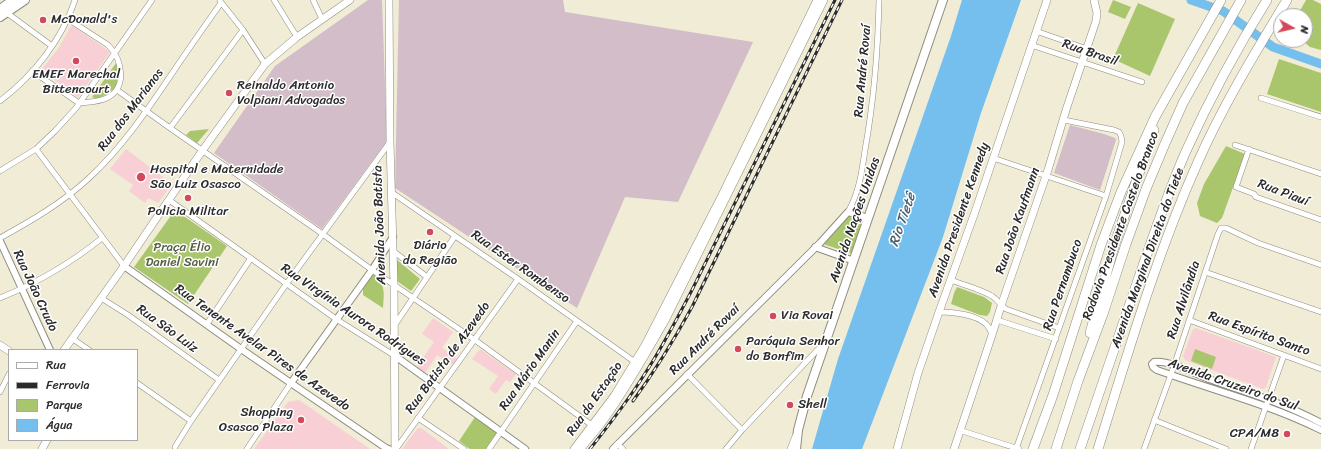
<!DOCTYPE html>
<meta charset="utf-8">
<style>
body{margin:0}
#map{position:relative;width:1321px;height:449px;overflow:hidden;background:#f0ecd6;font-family:Sriracha,sans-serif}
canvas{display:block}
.legend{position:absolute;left:8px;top:349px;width:130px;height:92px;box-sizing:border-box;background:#fff;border:1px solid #aaa;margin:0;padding:5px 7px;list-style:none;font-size:12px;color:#2b2b2b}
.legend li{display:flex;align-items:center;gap:8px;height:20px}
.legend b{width:20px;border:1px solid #aaa}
.north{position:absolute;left:1273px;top:8px;width:40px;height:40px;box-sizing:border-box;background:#fff;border:1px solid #aaa;border-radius:50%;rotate:98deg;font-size:11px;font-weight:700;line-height:16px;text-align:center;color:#2b2b2b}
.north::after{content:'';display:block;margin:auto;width:14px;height:18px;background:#d1495b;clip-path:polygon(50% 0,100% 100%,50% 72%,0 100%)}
</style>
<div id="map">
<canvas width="1321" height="449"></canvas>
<ul class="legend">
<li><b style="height:5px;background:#fff"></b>Rua</li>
<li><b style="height:5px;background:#2b2b2b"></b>Ferrovia</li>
<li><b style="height:11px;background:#aac66c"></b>Parque</li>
<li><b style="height:11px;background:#75bfee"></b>Água</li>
</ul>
<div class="north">N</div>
</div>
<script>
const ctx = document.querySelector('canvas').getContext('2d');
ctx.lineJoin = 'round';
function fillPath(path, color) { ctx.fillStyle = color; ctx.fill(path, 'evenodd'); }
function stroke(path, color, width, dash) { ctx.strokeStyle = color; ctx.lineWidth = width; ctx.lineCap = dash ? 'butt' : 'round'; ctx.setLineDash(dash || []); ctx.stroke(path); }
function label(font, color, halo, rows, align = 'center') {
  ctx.font = font + ' Sriracha,sans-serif'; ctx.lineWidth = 3; ctx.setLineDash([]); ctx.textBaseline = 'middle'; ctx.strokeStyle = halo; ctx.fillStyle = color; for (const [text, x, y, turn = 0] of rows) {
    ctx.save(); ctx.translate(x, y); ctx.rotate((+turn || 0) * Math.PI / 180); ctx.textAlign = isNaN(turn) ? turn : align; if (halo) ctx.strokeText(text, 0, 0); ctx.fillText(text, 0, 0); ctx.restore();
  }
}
const built = new Path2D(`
 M 71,26 L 73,26 L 110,52 L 78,97 L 41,70 L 58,49 Z
 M 126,149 L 172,184 L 158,203 L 148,198 L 145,203 L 129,191 L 133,185 L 110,169 Z
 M 433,318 L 453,332 L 442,348 L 459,360 L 455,366 L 437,355 L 425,373 L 416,368 L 434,342 L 422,334 Z
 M 1196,328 L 1276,357 L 1266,387 L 1263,389 L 1185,360 L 1183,356 L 1193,329 Z
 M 480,349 L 516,374 L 510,382 L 506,380 L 496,394 L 489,389 L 498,376 L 472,359 Z
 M 299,400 L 370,449 L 254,449 L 288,402 Z
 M 418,428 L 421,428 L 449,449 L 402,449 Z`);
const industrial = new Path2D(`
 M 368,0 L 382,0 L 387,141 L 322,229 L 214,153 L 275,66 Z
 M 399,0 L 563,0 L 565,12 L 753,42 L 678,202 L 625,197 L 577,308 L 395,188 Z
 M 1070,125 L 1104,134 L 1115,138 L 1116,140 L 1100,190 L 1054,173 Z`);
const green = new Path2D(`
 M 1113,0 L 1131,7 L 1125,19 L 1108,12 Z
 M 1306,0 L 1313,0 L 1321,4 L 1321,50 L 1310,47 L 1302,40 L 1305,40 L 1305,16 L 1297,16 Z
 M 1138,3 L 1175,19 L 1150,76 L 1113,59 Z
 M 1279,59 L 1321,73 L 1321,112 L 1267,94 Z
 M 116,63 C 125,85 115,90 97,99 L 92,97 Z
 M 209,129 L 197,143 L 186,135 L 190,131 Z
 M 1226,146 L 1245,154 L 1222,218 L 1217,223 L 1200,216 L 1197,203 L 1204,184 Z
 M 175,210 L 227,246 L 188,304 L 134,267 Z
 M 848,212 L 868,219 L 856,255 L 820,243 Z
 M 396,259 L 420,279 L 411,291 L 397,281 Z
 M 373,274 C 386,284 384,293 383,308 L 363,295 L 363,287 Z
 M 957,287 L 984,297 L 992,303 L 990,312 L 987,316 L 980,315 L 951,304 L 954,293 Z
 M 1195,349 L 1216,357 L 1212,369 L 1191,361 Z
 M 475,417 L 498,432 L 486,449 L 470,449 L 459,441 Z`);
const water = new Path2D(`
 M 962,0 L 1021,0 L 981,113 L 943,237 L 862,449 L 812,449 L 838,359 L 951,36 Z`);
const river = new Path2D(`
 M 1191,0 L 1223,11 L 1273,47 L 1321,64`);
const minor = new Path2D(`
 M 274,0 L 297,37
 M 313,0 L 322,19
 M 220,1 L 243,30 L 265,64
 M 7,13 L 52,46
 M 1036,31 L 1087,49
 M 1031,45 L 1142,82
 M 32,71 L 79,103 C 88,102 99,102 107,98 C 128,87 122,59 108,45 L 68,19
 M 117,90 L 170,128 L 317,230 L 372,270 L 475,340 L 593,426
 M 1261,98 L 1321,117
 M 0,101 C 33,76 62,40 75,0
 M 170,128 L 243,30
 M 1235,145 L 1321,174
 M 36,149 L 124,266
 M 1249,149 L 1236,187 L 1254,194 L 1256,197 L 1321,220
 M 993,158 L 1106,196
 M 0,171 L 36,149 L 55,131 L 76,108 L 152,0
 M 391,192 L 518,279 L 635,362
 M 169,200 L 336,319 L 395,356
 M 848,212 C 859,193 862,171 865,150 C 874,100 878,50 879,0
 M 0,238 C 31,221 62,203 88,179 C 121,149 146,112 171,75 C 187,51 204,27 221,3
 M 393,251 L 427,277
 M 1205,272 L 1321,312
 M 951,280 C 964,285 980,289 992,296 C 998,300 1000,305 1006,309 L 1059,328
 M 0,298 C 37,283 71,263 102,238
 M 101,298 L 128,315 L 219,380
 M 939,312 C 952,312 975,314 986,324 C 989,327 991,331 992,335
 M 997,320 L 1056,339
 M 1189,320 L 1321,369
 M 207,324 L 251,258
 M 394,326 L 455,236
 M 73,339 L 89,350
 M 687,374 L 742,430
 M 137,383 L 191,421
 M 0,392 L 9,374
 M 418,418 L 464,449
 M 1154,420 L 1226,449
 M 959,430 L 1019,449
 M 617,444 L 623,449
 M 175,447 L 191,421 L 287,283 L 390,142
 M 247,449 L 291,383
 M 396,449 L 518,279
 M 489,449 L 577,321
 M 726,449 L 742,430 L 823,344
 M 790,449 L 795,436
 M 1016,449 L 1106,196 L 1122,142 L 1121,136 L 1119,132 L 1114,130 L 1064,120
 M 1144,449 L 1174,366 L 1218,234 L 1221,228 L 1226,228 L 1258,243 L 1321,265
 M 1251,449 L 1284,355`);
const tertiary = new Path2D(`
 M 0,241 L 50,350
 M 815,247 L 854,261
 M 124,266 L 241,349 L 386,448 L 389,449
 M 395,356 L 525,449
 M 291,383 L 372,270 L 393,237
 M 1321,423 C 1286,404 1247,392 1209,379 C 1194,373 1169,360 1154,362 L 1152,364 L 1153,367 L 1157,370 C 1212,390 1269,404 1321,430
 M 613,449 L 820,243 L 848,212 L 860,215 L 868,219`);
const secondary = new Path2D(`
 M 389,0 L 390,142 L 394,285 L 395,449
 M 0,345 L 9,351
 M 64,350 L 124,266 L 202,151 L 265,64 L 297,37 L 350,0
 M 42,449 L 47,440
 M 574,449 L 614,396 L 645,345 L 721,197 L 817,0
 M 581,449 C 588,439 597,430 604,420 C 627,388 646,354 666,319 L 824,0
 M 897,449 L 918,373 L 939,312 L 975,212 L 1047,0
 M 954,449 L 992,335 L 1001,306 L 1048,170 L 1066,110 L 1096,21 L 1097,13 L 1094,0`);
const primary = new Path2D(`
 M 0,9 L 13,0
 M 0,17 L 25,0
 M 796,449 L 798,430 L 807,396 L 943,0`);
const motorway = new Path2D(`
 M 1090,333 L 1115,243 L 1154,130
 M 1033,449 L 1053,395 L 1101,245 L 1121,192 L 1155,117 L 1221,0
 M 1056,449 L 1078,381 L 1103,314 L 1126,244 L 1146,189 L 1164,146 L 1183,103 L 1241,0
 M 1080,449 C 1100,392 1119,334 1139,277 C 1154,234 1168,191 1187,149 C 1210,98 1237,48 1267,0
 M 1098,449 C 1128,353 1156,256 1197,164 C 1222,107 1255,53 1287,0`);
const rail = new Path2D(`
 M 633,401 C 655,371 674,340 692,307 L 842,0
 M 590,449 C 609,425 628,401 644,375 C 662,348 677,319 692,290 L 835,0`);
const markers = [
 [43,20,4,"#d1495b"],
 [76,61,4,"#d1495b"],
 [229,93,4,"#d1495b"],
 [141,177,5,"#d1495b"],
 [188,198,4,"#d1495b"],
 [430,232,4,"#d1495b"],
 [773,316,4,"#d1495b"],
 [738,349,4,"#d1495b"],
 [790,405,4,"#d1495b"],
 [301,420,4,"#d1495b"],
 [1287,434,4,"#d1495b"]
];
const poiNames = [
 ["McDonald's",51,20],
 ["EMEF Marechal",76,75,"center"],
 ["Bittencourt",76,90,"center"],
 ["Reinaldo Antonio",237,86],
 ["Volpiani Advogados",237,101],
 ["Hospital e Maternidade",150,170],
 ["São Luiz Osasco",150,185],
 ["Policia Militar",188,212,"center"],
 ["Diário",430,246,"center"],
 ["da Região",430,261,"center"],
 ["Via Rovai",781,316],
 ["Paróquia Senhor",746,342],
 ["do Bonfim",746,357],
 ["Shell",798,405],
 ["Shopping",293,413,"right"],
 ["Osasco Plaza",293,428,"right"],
 ["CPA/M8",1279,434,"right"]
];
const streetNames = [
 ["Rua Brasil",1090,53,19],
 ["Rua André Rovaí",863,71,-85],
 ["Rua dos Marianos",131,110,-53],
 ["Rua Piauí",1283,193,21],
 ["Avenida Nações Unidas",855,220,-71],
 ["Avenida Presidente Kennedy",959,220,-71],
 ["Rua João Kaufmann",1018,221,-71],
 ["Avenida João Batista",380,225,-92],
 ["Rodovia Presidente Castelo Branco",1121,226,-70],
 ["Avenida Marginal Direita do Tiete",1148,258,-70],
 ["Rua Ester Rombenso",520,267,35],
 ["Rua Pernambuco",1063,285,-71],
 ["Rua João Crudo",35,291,65],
 ["Rua Alvilândia",1184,300,-72],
 ["Rua Virgínia Aurora Rodrigues",353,315,34],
 ["Rua São Luiz",167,329,36],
 ["Rua Espírito Santo",1259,334,20],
 ["Rua André Rovaí",705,340,-45],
 ["Rua Tenente Avelar Pires de Azevedo",262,348,35],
 ["Rua Batista de Azevedo",448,358,-54],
 ["Rua Mário Manin",530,370,-55],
 ["Avenida Cruzeiro do Sul",1233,385,19],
 ["Rua da Estação",595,399,-55]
];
const parkNames = [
 ["Praça Élio",182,248],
 ["Daniel Savini",182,263]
];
const waterNames = [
 ["Rio Tietê",903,220,-71]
];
fillPath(built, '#f7cfd4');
fillPath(industrial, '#d2bdc8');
fillPath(green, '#aac66c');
fillPath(water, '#75bfee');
stroke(river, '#75bfee', 9);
stroke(minor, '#8e8c80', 6);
stroke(tertiary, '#8e8c80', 8);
stroke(secondary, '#8e8c80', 8);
stroke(primary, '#8e8c80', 10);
stroke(motorway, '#8e8c80', 10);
stroke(minor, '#fff', 5);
stroke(tertiary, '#fff', 6);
stroke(secondary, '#fff', 7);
stroke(primary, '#fff', 8);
stroke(motorway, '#fff', 9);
stroke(rail, '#2b2b2b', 3);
stroke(rail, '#fff', 1.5, [4.5]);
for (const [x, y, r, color] of markers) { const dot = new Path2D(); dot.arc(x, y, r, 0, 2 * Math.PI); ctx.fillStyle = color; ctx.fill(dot); stroke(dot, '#fff', 1.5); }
label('13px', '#2b2b2b', '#fff', poiNames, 'left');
label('13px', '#2b2b2b', '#fff', streetNames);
label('13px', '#576142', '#fff', parkNames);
label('italic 14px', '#455f6f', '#fff', waterNames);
</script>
